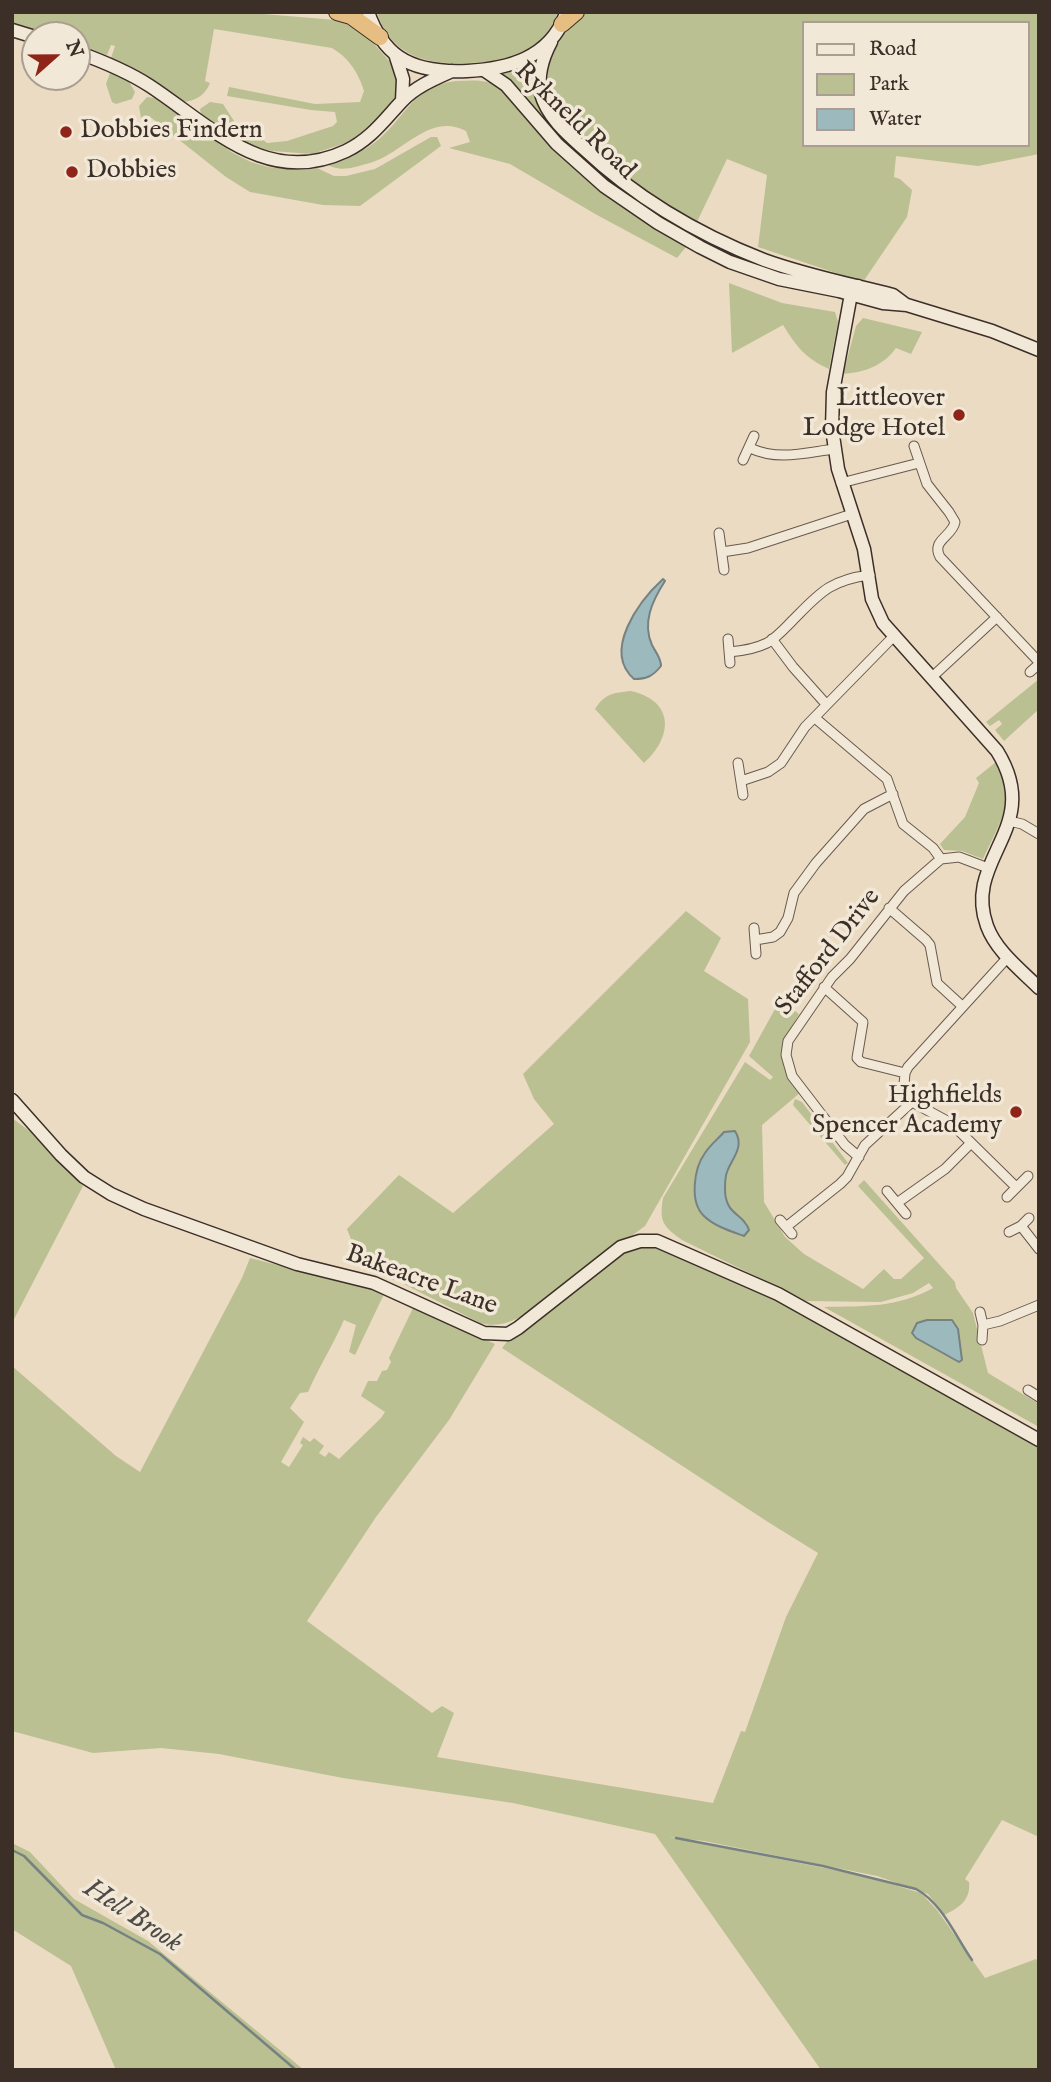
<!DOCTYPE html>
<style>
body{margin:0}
#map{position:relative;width:1051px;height:2082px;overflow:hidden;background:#ebdbc2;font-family:"IM FELL English",serif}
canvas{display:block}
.frame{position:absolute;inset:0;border:14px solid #3c2f28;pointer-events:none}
.legend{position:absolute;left:802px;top:21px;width:228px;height:126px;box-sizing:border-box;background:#f2e8d7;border:2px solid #a99e91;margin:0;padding:9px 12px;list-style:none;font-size:21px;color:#3c2f28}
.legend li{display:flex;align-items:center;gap:14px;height:35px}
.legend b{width:35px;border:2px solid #a99e91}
.north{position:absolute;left:21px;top:21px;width:70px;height:70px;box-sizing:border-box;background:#f2e8d7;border:2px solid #a99e91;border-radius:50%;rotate:69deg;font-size:19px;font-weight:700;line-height:28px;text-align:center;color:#3c2f28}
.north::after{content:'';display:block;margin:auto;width:24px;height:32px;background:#8f2418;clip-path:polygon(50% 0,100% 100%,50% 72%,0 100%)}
</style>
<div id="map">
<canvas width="1051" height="2082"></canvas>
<div class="frame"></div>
<ul class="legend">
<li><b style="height:9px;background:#f2e8d7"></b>Road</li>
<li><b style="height:19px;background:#bac092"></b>Park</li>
<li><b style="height:19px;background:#9cb9bd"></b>Water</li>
</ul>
<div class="north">N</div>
</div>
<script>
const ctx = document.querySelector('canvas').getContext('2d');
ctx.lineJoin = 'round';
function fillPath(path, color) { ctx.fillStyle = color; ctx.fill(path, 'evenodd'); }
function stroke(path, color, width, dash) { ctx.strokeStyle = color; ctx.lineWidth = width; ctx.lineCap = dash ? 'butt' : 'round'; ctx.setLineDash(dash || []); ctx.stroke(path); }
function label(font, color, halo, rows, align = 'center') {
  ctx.font = font + ' "IM FELL English",serif'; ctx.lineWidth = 7; ctx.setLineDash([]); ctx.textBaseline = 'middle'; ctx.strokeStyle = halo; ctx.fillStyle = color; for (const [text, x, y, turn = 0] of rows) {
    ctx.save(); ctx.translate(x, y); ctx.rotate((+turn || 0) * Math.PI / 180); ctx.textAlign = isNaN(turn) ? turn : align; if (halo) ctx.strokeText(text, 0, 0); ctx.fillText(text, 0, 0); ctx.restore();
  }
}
const green = new Path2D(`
 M 12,12 L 239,12 L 336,20 L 356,28 L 368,37 L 390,62 L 399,78 L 394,101 L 371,129 L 352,141 L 312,154 L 272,151 L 255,147 L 230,135 L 201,114 L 200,109 L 210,102 L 223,104 L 238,127 L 246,128 L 253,124 L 261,138 L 267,143 L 287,141 L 333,126 L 337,122 L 335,112 L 311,110 L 227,96 L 229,87 L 315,104 L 360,102 L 364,91 C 358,72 349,58 332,48 L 214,29 L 205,81 L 210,83 C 205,96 195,101 182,102 L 146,77 L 111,58 L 115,46 L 111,45 L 107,55 L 77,45 L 77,35 L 50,35 L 12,23 Z
 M 377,12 L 558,12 C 542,56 508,62 467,63 C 427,65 390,56 377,12 Z
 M 585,12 L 1039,12 L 1039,154 L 978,166 L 896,156 L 894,177 L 900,179 L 912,190 L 907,217 L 863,282 L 758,247 L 767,175 L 727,159 L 696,224 L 623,175 L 558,115 L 554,109 L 547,87 L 548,62 L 561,38 ZM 804,23 L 1028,23 L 1028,145 L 804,145 Z
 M 537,59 L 544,113 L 688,231 L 687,233 L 684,234 L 620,192 L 566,146 L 502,74 L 529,64 Z
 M 110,73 L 128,80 L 135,92 L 132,99 L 116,104 L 112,102 L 106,84 Z
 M 456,81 C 470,81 485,78 498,87 C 519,102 534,128 552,147 C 591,187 638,218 686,247 L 677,258 L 597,215 L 510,164 L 449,148 L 470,142 L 466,131 C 436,115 412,141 386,156 C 376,162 366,164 355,167 C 346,169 337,170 328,165 C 346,160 363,152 378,140 C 408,114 412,87 456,81 Z
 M 147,97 L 154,98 L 233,153 L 251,162 L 268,167 L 298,170 L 317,168 L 334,176 L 346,176 L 375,169 L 431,137 L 437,137 L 441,146 L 360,206 L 323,205 L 250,192 L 226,177 L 149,116 L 141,118 L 139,106 Z
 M 729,283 L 782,303 L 835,312 L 838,322 L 829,369 C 806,359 796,346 783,325 L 732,353 Z
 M 863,318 L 922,332 L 911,354 L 896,348 C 883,366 865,372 843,374 L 856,326 Z
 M 1039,679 L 1039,709 L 1004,741 L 995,730 L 1002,724 L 999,720 L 990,726 L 986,722 Z
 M 631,691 C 675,701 673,737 644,763 L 595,709 C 605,693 614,693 631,691 Z
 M 996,762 C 1017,801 1000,822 983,859 L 962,851 L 944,850 L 940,844 L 965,817 L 979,783 L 976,778 Z
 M 686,911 L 721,938 L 704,971 L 748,999 L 750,1042 L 645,1226 L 529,1312 C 512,1322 499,1328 480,1323 L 400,1282 L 363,1269 L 347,1229 L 399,1175 L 453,1213 L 554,1124 L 534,1099 L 523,1074 Z
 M 780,1000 L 799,1014 C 779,1051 775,1056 801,1092 L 762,1125 L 764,1202 L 785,1237 L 804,1254 L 863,1289 L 884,1269 L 894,1279 L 901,1279 L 924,1258 L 858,1186 L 864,1180 L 955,1282 L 956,1288 L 973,1313 L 988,1373 L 1039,1404 L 1039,1427 L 824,1307 C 864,1306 897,1308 933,1288 L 929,1283 L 913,1293 L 881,1302 L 806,1301 L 682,1240 C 663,1226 659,1222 663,1198 L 745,1062 L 770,1080 L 773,1077 L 749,1056 ZM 726,1175 C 725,1199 725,1209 747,1223 L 744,1236 C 719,1227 697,1221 695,1191 Z
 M 795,1099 L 802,1102 L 848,1163 L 845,1165 L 793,1105 Z
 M 12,1118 L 35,1135 L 83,1186 L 12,1323 Z
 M 640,1241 L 752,1282 L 1039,1440 L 1039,1837 L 1002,1820 L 965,1879 L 969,1882 C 971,1900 959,1908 944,1915 L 928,1894 L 877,1876 L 704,1841 L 669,1837 L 864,1876 L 921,1893 L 937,1910 L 985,1978 L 1036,1959 L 1039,1964 L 1039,2070 L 821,2070 L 655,1834 L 513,1803 L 343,1778 L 219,1754 L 161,1748 L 93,1753 L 12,1731 L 12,1366 L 116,1456 L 140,1472 L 242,1278 L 250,1258 L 385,1292 L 355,1355 L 349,1352 L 356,1325 L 344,1320 C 333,1345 319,1367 308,1392 L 300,1393 L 290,1408 L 304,1422 L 281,1462 L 289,1467 L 303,1445 L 300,1443 L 303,1437 L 310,1442 L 314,1438 L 324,1446 L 319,1453 L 325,1457 L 329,1452 L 339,1459 L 381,1418 L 385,1412 L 361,1396 L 368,1381 L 377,1381 L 382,1371 L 387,1370 L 391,1362 L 389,1358 L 414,1306 L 495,1344 L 449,1420 L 376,1517 L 307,1621 L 432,1713 L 442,1706 L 454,1713 L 437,1757 L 713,1803 L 741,1731 L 745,1732 L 786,1617 L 818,1553 L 768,1522 L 502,1348 L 518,1328 Z
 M 12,1843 L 30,1852 L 74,1899 L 148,1941 L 304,2070 L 116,2070 L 71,1966 L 12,1929 Z`);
const water = new Path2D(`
 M 663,579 L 665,581 C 652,601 642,623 652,645 C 656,653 661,658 661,666 C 653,676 647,679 634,679 C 602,651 639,601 663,579 Z
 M 735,1131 C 745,1147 732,1158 727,1172 C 725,1177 725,1184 725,1189 C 725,1216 744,1213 749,1230 L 744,1236 C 730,1231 714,1226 704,1216 C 689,1202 694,1168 705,1153 C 710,1145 718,1139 724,1132 Z
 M 927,1320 L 952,1320 L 958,1329 L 962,1360 L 959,1362 L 916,1338 L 912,1333 L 917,1323 Z`);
const stream = new Path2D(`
 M 676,1838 L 823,1866 L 916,1889 C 942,1903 956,1937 972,1960
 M 12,1850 L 24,1856 L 82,1915 L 103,1923 L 160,1954 L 296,2070`);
const street = new Path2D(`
 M 914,446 L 927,484 L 949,512 L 955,522 C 952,537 931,540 940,557 L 1039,662
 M 750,448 C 778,461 804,453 834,449
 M 743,460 L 754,436
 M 841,483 L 919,463
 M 719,533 L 724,570
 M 722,552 L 748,548 L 852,514
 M 728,639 L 730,663
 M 772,639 L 793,667 L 826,704
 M 729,652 C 742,651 755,649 767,643 C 776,638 784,629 792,621 C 819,594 829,580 870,575
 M 1030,672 L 1039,664
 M 931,678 L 997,617
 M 815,718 L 887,779 L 903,824 L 933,848 L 941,859
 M 738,763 L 743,795
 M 741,781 L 768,772 L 781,763 L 805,727 L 894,636
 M 1009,821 L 1022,824 L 1039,834
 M 889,908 L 926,940 L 930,945 L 937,983 L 961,1005
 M 754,928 L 756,954
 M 755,940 L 773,937 L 780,932 L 788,918 L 794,893 L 816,863 L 864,809 L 893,794
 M 1008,957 L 908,1067 L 905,1073 L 904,1085 L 912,1102 L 951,1123 L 1016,1187
 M 824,987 L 863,1022 L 857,1058 L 861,1062 L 905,1073
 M 859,1157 L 845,1145 L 792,1076 L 786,1055 L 788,1041 L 832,977 L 850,959 L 904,891 L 935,864 L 941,859 L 959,857 L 988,868
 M 887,1191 L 906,1214
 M 1007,1197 L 1028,1176
 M 897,1203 L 945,1169 L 971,1143
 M 780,1220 L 792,1234
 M 1021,1226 L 1039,1249
 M 786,1227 L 840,1184 L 847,1177 L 865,1145 L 912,1102
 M 1009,1232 L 1021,1226 L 1029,1218
 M 980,1312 L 983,1325 L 982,1340
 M 983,1325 L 1000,1321 L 1039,1305
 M 1028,1390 L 1039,1397`);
const secondary = new Path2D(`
 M 368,12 C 374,29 383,46 399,57 C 418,70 444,72 467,71 C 508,69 549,58 565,16
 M 12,30 L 35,37
 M 551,42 C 543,57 537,76 541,94 C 547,116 566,133 583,148 C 635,197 697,234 764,260 C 805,275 850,284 893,295 L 905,304
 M 77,52 C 102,61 127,71 150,86 C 212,127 267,188 346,151 C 371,139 384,120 402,101 C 415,87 434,79 452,71
 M 395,54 L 403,79 L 402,101
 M 484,70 L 506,85 L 557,144 L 604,186 L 658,223 L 700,247 L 730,262 L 779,279 L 839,291 L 883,303 L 907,305 L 992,331 L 1039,350
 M 858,286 L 851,294 L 833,392 L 832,429 L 838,469 L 864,549 L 872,599 L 883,623 L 997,751 C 1045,828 962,858 987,926 C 996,951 1021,970 1039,988
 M 12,1100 L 61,1155 L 84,1177 L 111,1194 L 144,1209 L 297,1264 L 374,1283 L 484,1333 L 508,1334 L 518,1328 L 621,1247 L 640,1241 L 657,1241 L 778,1294 L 1039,1440`);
const highway = new Path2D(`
 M 337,12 L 351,16 L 380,37
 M 562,24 L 576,12`);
const markers = [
 [66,132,7,"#8f2418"],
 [72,172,7,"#8f2418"],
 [959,415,7,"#8f2418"],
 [1016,1112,7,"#8f2418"]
];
const streetNames = [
 ["Rykneld Road",574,122,44],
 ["Stafford Drive",829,953,-52],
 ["Bakeacre Lane",421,1281,20]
];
const poiNames = [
 ["Dobbies Findern",80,132],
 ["Dobbies",86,172],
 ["Littleover",945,400,"right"],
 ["Lodge Hotel",945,430,"right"],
 ["Highfields",1002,1097,"right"],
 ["Spencer Academy",1002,1127,"right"]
];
const waterNames = [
 ["Hell Brook",132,1917,33]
];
fillPath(green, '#bac092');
fillPath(water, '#9cb9bd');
stroke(water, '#768281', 2);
stroke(stream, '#768281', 2.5);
stroke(street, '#685a4e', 11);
stroke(secondary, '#3c2f28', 15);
stroke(highway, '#3c2f28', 18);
stroke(street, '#f2e8d7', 9);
stroke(secondary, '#f2e8d7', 12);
stroke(highway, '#e6be81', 16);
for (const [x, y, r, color] of markers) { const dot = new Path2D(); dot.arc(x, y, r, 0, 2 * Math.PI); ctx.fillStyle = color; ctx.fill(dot); stroke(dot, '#f2e8d7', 2.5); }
label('26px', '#3c2f28', '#f2e8d7', streetNames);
label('26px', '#3c2f28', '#f2e8d7', poiNames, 'left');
label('italic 28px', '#4f4b46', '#f2e8d7', waterNames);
</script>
